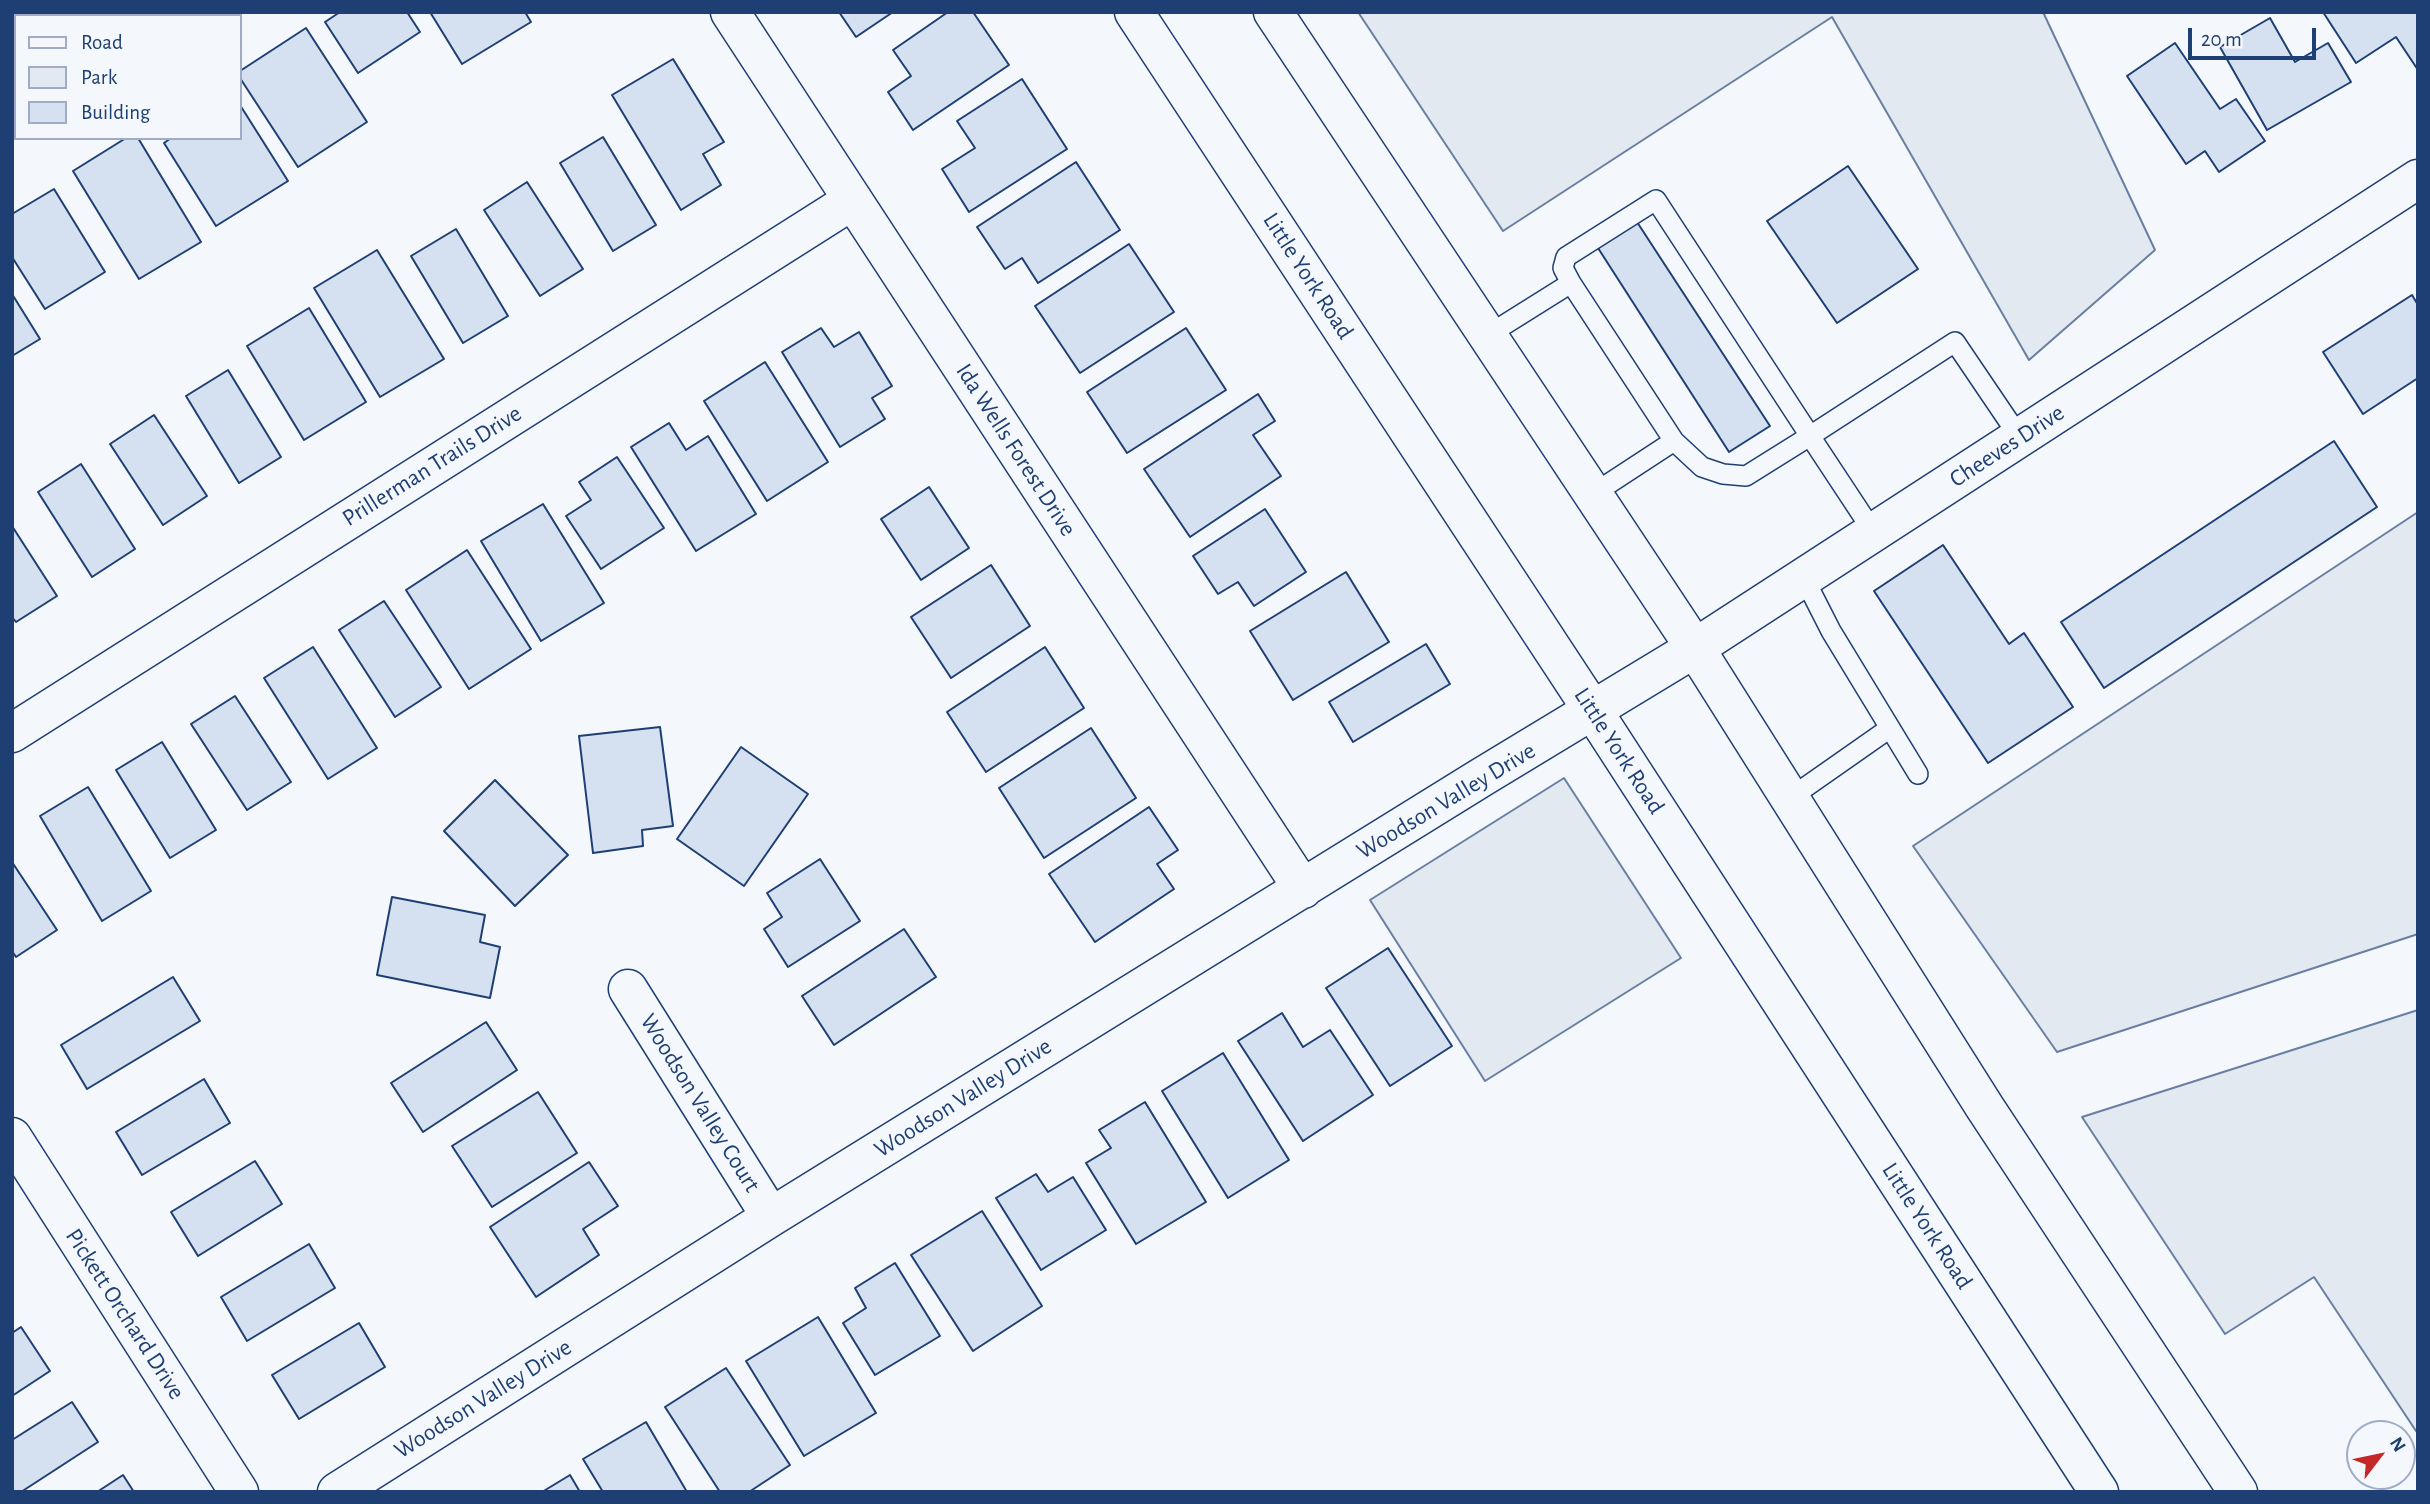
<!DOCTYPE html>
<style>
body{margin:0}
#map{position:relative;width:2430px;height:1504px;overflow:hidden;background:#f4f7fb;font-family:"Alegreya Sans",sans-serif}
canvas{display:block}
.frame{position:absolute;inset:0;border:14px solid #1d3f73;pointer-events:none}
.legend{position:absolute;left:14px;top:14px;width:228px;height:126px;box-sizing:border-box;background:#f4f7fb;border:2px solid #9eadc5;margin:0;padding:9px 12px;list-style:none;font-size:21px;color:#1d3f73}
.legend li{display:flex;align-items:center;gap:14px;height:35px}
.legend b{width:35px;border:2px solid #9eadc5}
.north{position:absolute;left:2346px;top:1420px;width:70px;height:70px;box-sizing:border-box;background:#f4f7fb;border:2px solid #9eadc5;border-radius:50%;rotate:58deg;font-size:19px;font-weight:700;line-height:28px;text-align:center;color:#1d3f73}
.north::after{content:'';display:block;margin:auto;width:24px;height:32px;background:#c62828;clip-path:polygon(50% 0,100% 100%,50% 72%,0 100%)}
.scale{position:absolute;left:2188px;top:28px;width:128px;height:32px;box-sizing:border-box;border:4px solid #1d3f73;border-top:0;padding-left:9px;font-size:21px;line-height:24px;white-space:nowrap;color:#1d3f73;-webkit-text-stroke:5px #f4f7fb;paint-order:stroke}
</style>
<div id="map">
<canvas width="2430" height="1504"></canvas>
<div class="frame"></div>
<ul class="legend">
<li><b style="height:9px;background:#f4f7fb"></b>Road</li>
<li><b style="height:19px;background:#e3e9f0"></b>Park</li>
<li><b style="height:19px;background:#d5e0f0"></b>Building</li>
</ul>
<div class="north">N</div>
<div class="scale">20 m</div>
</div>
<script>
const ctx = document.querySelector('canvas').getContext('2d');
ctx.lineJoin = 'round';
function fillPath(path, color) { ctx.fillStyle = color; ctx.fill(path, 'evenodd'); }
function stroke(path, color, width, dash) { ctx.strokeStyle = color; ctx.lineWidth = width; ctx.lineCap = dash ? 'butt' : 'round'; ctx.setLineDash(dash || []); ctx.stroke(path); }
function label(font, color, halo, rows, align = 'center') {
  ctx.font = font + ' "Alegreya Sans",sans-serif'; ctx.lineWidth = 5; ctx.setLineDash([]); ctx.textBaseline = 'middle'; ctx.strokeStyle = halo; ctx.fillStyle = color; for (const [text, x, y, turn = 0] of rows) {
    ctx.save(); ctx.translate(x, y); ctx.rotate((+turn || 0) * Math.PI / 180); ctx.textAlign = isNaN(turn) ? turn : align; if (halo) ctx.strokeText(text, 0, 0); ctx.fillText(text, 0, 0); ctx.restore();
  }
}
const green = new Path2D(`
 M 1358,12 L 2043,12 L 2155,250 L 2029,360 L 1832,17 L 1503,231 Z
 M 2418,512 L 2418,934 L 2057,1052 L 1913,846 Z
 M 1564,778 L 1681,958 L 1485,1081 L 1370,900 Z
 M 2418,1010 L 2418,1434 L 2314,1277 L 2225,1334 L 2082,1117 Z`);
const building = new Path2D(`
 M 340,12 L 407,12 L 420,32 L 358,73 L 325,22 Z
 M 430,12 L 525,12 L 531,22 L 462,64 Z
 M 839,12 L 893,12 L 856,37 Z
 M 948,12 L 973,12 L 1009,65 L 913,130 L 888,92 L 911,76 L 893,50 Z
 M 2323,12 L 2418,12 L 2418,70 L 2396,37 L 2356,63 Z
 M 2270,18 L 2295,62 L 2328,43 L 2351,82 L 2267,130 L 2220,47 Z
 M 306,28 L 367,122 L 298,167 L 240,78 L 240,71 Z
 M 2175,43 L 2220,109 L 2236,99 L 2265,141 L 2219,172 L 2205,151 L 2186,164 L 2127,76 Z
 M 673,59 L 724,142 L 703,154 L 721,185 L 681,210 L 612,95 Z
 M 1022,79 L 1067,149 L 969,212 L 942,169 L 975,148 L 957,121 Z
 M 240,105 L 288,181 L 216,226 L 164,143 L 171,138 L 240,138 Z
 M 603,137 L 656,225 L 613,251 L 560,163 Z
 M 126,138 L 138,138 L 201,242 L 139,279 L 73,171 Z
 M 1076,162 L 1120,230 L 1038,283 L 1022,258 L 1005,269 L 977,227 Z
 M 1848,166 L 1918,269 L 1837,323 L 1767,221 Z
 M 527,182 L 583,269 L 540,296 L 484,210 Z
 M 54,189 L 105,272 L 45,309 L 12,257 L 12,214 Z
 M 1637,222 L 1770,426 L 1729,452 L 1598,248 Z
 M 456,229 L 508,316 L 463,343 L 411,256 Z
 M 1129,244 L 1174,312 L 1080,373 L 1035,306 Z
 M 377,250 L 444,359 L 380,397 L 314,288 Z
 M 12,294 L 40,339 L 12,356 Z
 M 2412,295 L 2418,305 L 2418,378 L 2363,414 L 2323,352 Z
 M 309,308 L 366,402 L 304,440 L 247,346 Z
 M 821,328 L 834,347 L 859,332 L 892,386 L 872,398 L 885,419 L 840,447 L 782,352 Z
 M 1186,328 L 1226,390 L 1127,453 L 1087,392 Z
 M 765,362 L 828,462 L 767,501 L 704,401 Z
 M 228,370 L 281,457 L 239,483 L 186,396 Z
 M 1258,394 L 1275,421 L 1253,435 L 1281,476 L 1190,537 L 1144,469 Z
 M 154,415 L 207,496 L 163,525 L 110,444 Z
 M 669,423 L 686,450 L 708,436 L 756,514 L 696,551 L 631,447 Z
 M 2334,441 L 2377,507 L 2104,688 L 2061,622 Z
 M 617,457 L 664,528 L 601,569 L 566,516 L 591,500 L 579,482 Z
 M 81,464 L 135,549 L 92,577 L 38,492 Z
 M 929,487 L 969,548 L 921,580 L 881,519 Z
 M 543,504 L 604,603 L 541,641 L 481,541 Z
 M 1265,509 L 1306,572 L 1254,606 L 1238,582 L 1218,594 L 1193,556 Z
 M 12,526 L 57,596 L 16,622 L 12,617 Z
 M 1943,545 L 2009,644 L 2024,633 L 2073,707 L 1988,763 L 1874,591 Z
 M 467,550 L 531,649 L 469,689 L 406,590 Z
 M 991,565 L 1030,626 L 951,678 L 911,617 Z
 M 1346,572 L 1389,642 L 1293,700 L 1250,631 Z
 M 384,601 L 441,687 L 395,717 L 339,630 Z
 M 1426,644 L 1450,684 L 1353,742 L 1329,702 Z
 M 313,647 L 377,748 L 328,779 L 264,678 Z
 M 1045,647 L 1084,708 L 986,772 L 947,712 Z
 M 235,696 L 291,782 L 247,810 L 191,724 Z
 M 660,727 L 673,826 L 642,830 L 643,846 L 593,853 L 579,736 Z
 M 1091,728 L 1136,798 L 1044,858 L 999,788 Z
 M 162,742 L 216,830 L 170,858 L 116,770 Z
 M 741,747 L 808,794 L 744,886 L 677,839 Z
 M 495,780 L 568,855 L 515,906 L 444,831 Z
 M 88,787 L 151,891 L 102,921 L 40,816 Z
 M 1149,807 L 1178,850 L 1157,864 L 1174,889 L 1095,942 L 1049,874 Z
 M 820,859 L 860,921 L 788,967 L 764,929 L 782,917 L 767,893 Z
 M 12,862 L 57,930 L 16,957 L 12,951 Z
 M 392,897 L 485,915 L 480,942 L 500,947 L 490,998 L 377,975 Z
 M 904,929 L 936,977 L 834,1045 L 802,996 Z
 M 1388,948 L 1452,1046 L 1390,1086 L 1326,988 Z
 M 173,977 L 200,1021 L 87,1089 L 61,1045 Z
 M 1282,1013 L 1303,1047 L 1330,1030 L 1373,1095 L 1303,1141 L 1238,1041 Z
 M 486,1022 L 517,1070 L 423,1132 L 391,1083 Z
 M 1223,1053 L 1289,1160 L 1228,1198 L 1162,1091 Z
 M 204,1079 L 230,1123 L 142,1175 L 116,1132 Z
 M 538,1092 L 577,1153 L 492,1207 L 452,1146 Z
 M 1145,1102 L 1206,1202 L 1136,1244 L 1086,1163 L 1111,1148 L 1099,1130 Z
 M 255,1161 L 282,1204 L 198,1256 L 171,1212 Z
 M 589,1162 L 618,1206 L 583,1229 L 599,1255 L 536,1297 L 490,1227 Z
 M 1036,1174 L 1048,1192 L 1073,1177 L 1106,1230 L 1041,1270 L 996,1198 Z
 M 982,1211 L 1042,1306 L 973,1351 L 911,1255 Z
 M 309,1244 L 335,1288 L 247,1341 L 221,1297 Z
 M 895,1263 L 940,1336 L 875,1375 L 843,1323 L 866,1308 L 855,1288 Z
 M 818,1317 L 876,1413 L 804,1456 L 746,1361 Z
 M 359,1323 L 385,1367 L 299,1419 L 272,1375 Z
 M 21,1327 L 50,1371 L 12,1396 L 12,1333 Z
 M 726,1368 L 790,1465 L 749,1492 L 720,1492 L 665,1407 Z
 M 72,1402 L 98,1442 L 21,1492 L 12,1492 L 12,1440 Z
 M 646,1422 L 687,1492 L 603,1492 L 583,1459 Z
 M 123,1475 L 134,1492 L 97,1492 Z
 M 570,1475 L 580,1492 L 542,1492 Z`);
const lane = new Path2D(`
 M 1488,335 L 1571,283 L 1563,268 L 1566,257 L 1656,200 L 1810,436 L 1746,476 L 1723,474 L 1702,467 L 1674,441 L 1571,283
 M 1593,494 L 1674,441
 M 1874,533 L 1810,436 L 1955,342 L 2020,438
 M 1804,578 L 1831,631 L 1918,774
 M 1790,798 L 1890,728`);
const street = new Path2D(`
 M 730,12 L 1303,889
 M 167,16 L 172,12
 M 12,112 L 16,110
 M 12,733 L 853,200
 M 628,989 L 771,1217
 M 12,1137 L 239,1492
 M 337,1492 L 771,1217 L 1482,777 L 1695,648 L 2418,179`);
const secondary = new Path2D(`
 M 1134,12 L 1593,711 L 2099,1492
 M 1273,12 L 1695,648 L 1984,1106 L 2238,1492`);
const streetNames = [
 ["Little York Road",1308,276,57],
 ["Cheeves Drive",2007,446,-33],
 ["Ida Wells Forest Drive",1016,450,57],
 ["Prillerman Trails Drive",432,466,-32],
 ["Little York Road",1619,751,57],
 ["Woodson Valley Drive",1446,801,-31],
 ["Woodson Valley Drive",963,1098,-32],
 ["Woodson Valley Court",700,1103,58],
 ["Little York Road",1927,1226,57],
 ["Pickett Orchard Drive",125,1314,57],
 ["Woodson Valley Drive",483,1399,-32]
];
fillPath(green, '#e3e9f0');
stroke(green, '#687fa3', 2);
fillPath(building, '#d5e0f0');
stroke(building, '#1d3f73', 2);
stroke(lane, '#1d3f73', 22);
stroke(street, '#1d3f73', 41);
stroke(secondary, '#1d3f73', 41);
stroke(lane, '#f4f7fb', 19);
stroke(street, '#f4f7fb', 38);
stroke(secondary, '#f4f7fb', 38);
label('24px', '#1d3f73', '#f4f7fb', streetNames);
</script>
